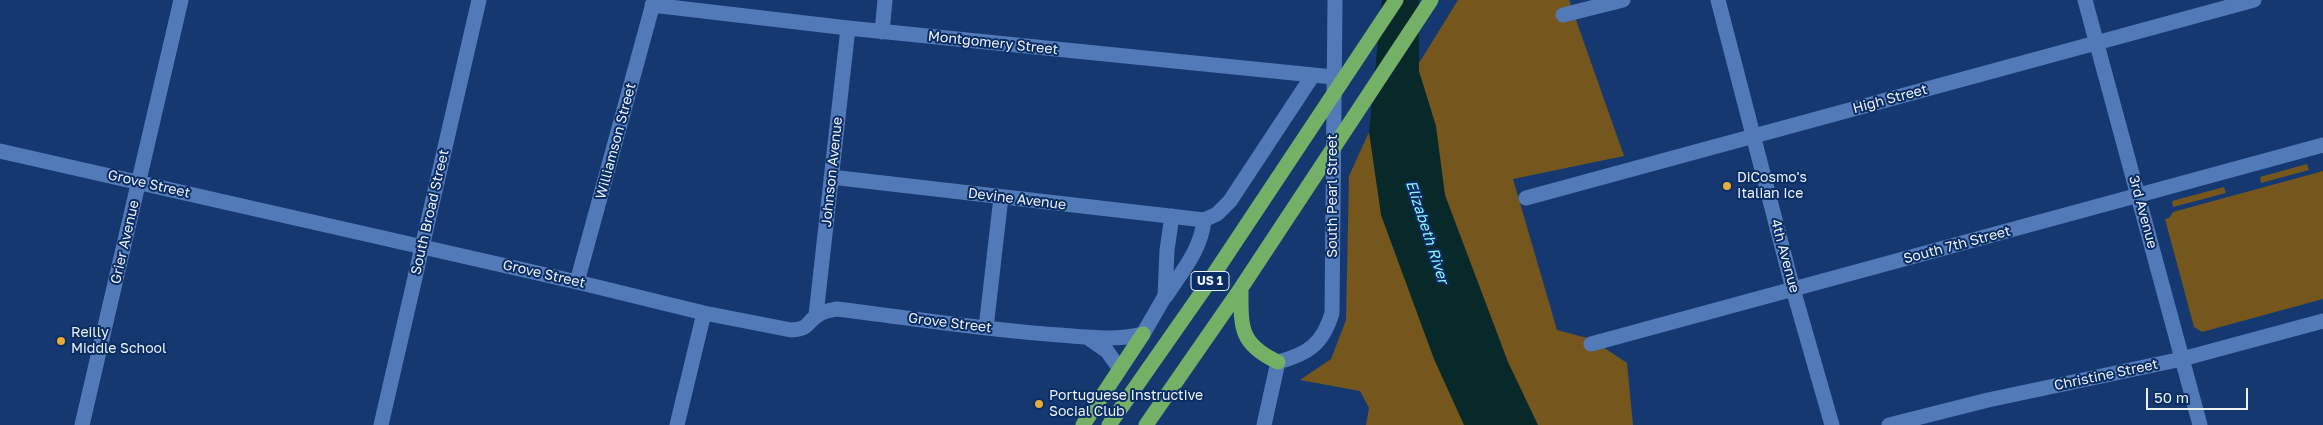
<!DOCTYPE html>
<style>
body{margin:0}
#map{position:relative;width:2323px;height:425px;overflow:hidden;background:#153870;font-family:"Golos Text",sans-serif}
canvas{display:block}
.scale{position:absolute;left:2146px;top:388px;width:102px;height:22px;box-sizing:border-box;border:2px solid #edf1f8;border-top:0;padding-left:6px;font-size:15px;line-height:18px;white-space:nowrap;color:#edf1f8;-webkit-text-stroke:4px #092d64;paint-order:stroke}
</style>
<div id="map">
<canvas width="2323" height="425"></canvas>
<div class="scale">50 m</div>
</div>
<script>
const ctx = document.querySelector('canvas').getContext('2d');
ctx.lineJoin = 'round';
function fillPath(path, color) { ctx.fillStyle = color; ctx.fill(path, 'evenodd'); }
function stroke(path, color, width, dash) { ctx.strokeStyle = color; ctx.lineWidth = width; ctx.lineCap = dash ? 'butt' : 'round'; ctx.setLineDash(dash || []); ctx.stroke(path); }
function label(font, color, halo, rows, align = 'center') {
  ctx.font = font + ' "Golos Text",sans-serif'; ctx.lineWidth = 4; ctx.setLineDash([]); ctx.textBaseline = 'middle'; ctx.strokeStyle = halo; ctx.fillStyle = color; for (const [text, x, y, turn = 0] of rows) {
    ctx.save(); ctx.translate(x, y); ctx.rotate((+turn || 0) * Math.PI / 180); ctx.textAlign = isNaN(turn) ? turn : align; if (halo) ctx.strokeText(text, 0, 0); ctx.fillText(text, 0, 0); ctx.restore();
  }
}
const green = new Path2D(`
 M 1458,0 L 1569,0 L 1624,156 L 1513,179 L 1557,330 L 1591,339 L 1627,363 L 1633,425 L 1366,425 L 1369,408 L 1360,391 L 1300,380 L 1331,359 L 1346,320 L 1349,176 L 1369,132 L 1421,60 Z
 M 2307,164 L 2309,170 L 2261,183 L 2260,177 Z
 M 2323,171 L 2323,299 L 2202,332 L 2194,327 L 2165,219 L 2169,218 L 2173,212 Z
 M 2224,187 L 2226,193 L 2173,207 L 2172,201 Z`);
const water = new Path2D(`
 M 1382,0 L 1419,0 L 1419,71 L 1436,126 L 1445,195 L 1508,362 L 1538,425 L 1464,425 L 1434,359 L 1381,215 L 1369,132 Z`);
const minor = new Path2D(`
 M 1718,0 L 1793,289 L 1832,425
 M 2085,0 L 2200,425
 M 652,5 L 848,28 L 1333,77
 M 1563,15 L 1623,0
 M 882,32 L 885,0
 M 0,151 L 577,282 L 704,313 L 791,330 C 812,328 805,323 818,315 C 824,311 831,310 837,309 C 911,318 985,330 1059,335 C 1085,337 1117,341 1143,334 L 1165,296 L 1167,250 L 1172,216
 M 831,177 L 1204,220
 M 1526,198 L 2254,0
 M 1204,220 L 1217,214 L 1230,201 L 1313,75
 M 577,282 L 654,0
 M 1166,296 C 1182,271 1201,250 1204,220
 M 816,315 L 848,28
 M 986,328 L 1001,197
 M 1087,337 L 1107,351 L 1119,368
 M 1591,344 L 2323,145
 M 82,425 L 181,0
 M 381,425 L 479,0
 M 677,425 L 704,313
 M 1264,425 L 1278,362 C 1308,354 1323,344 1332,313 L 1335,0
 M 1889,425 L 1988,400 L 2182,359 L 2323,321`);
const highway = new Path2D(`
 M 1241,288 C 1241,327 1239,344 1278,362
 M 1083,425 L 1143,334
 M 1109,425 L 1202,292 L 1396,0
 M 1146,425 L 1241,288 L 1431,0`);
const markers = [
 [1727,186,5,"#e8ac37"],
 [61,341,5,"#e8ac37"],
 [1039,404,5,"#e8ac37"]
];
const shields = [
 [1210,281,38]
];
const shieldNames = [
 ["US 1",1210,281]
];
const streetNames = [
 ["Montgomery Street",993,43,6],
 ["High Street",1890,99,-15],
 ["Williamson Street",616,141,-75],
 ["Johnson Avenue",832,172,-84],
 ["Grove Street",149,184,13],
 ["South Pearl Street",1333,196,-90],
 ["Devine Avenue",1017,199,7],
 ["South Broad Street",430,212,-77],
 ["3rd Avenue",2143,212,75],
 ["Grier Avenue",125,242,-77],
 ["South 7th Street",1957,245,-15],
 ["4th Avenue",1785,256,75],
 ["Grove Street",544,274,13],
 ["Grove Street",950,323,7],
 ["Christine Street",2106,375,-12]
];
const poiNames = [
 ["DiCosmo's",1737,178],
 ["Italian Ice",1737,194],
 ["Reilly",71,333],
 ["Middle School",71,349],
 ["Portuguese Instructive",1049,396],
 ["Social Club",1049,412]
];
const waterNames = [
 ["Elizabeth River",1427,232,72]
];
fillPath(green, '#75571e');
fillPath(water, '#08292a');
stroke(minor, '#537ab8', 15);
stroke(highway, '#75b067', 15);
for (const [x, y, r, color] of markers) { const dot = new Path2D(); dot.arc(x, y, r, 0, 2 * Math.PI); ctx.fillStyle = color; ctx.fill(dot); stroke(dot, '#092d64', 2); }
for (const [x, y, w] of shields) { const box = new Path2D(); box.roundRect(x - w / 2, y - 9.5, w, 19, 4); ctx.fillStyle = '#092d64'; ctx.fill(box); stroke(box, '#edf1f8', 1); }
label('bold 12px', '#edf1f8', null, shieldNames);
label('14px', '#edf1f8', '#092d64', streetNames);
label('14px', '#edf1f8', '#092d64', poiNames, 'left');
label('italic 15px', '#8cf5fa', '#092d64', waterNames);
</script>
